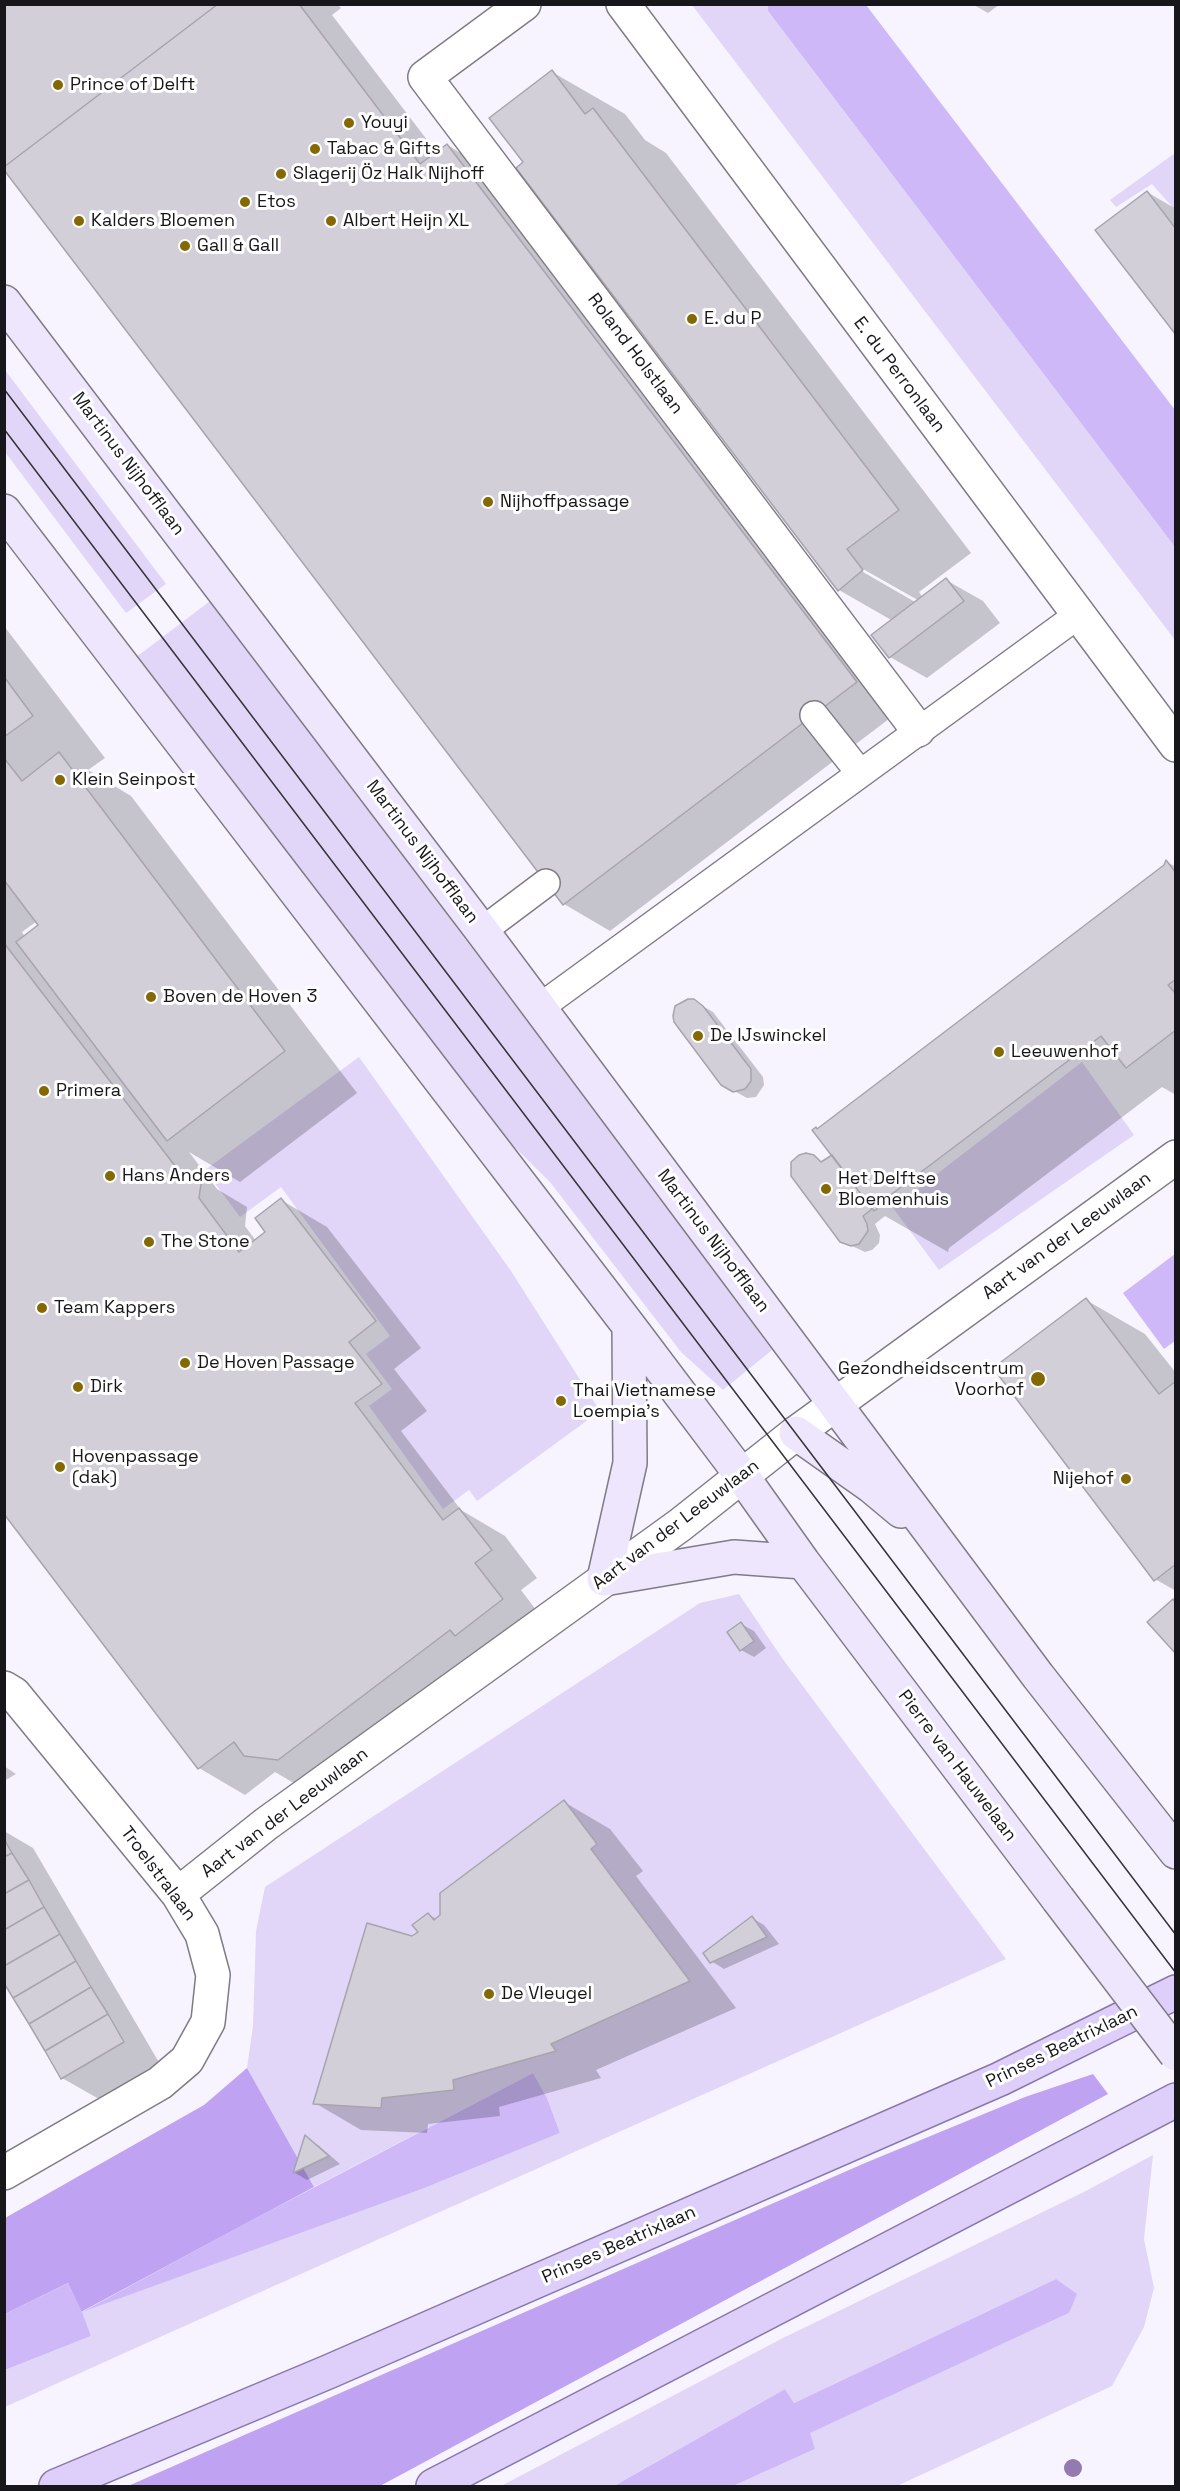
<!DOCTYPE html>
<meta charset="utf-8">
<style>
body{margin:0}
#map{position:relative;width:1180px;height:2491px;overflow:hidden;background:#f7f4ff;font-family:"Space Grotesk",sans-serif}
canvas{display:block}
.frame{position:absolute;inset:0;border:6px solid #17161a;pointer-events:none}
</style>
<div id="map">
<canvas width="1180" height="2491"></canvas>
<div class="frame"></div>
</div>
<script>
const ctx = document.querySelector('canvas').getContext('2d');
ctx.lineJoin = 'round';
function fillPath(path, color) { ctx.fillStyle = color; ctx.fill(path, 'evenodd'); }
function stroke(path, color, width, dash) { ctx.strokeStyle = color; ctx.lineWidth = width; ctx.lineCap = dash ? 'butt' : 'round'; ctx.setLineDash(dash || []); ctx.stroke(path); }
function label(font, color, halo, rows, align = 'center') {
  ctx.font = font + ' "Space Grotesk",sans-serif'; ctx.lineWidth = 6; ctx.setLineDash([]); ctx.textBaseline = 'middle'; ctx.strokeStyle = halo; ctx.fillStyle = color; for (const [text, x, y, turn = 0] of rows) {
    ctx.save(); ctx.translate(x, y); ctx.rotate((+turn || 0) * Math.PI / 180); ctx.textAlign = isNaN(turn) ? turn : align; if (halo) ctx.strokeText(text, 0, 0); ctx.fillText(text, 0, 0); ctx.restore();
  }
}
const green = new Path2D(`
 M 692,5 L 768,5 L 768,11 L 1175,547 L 1175,640 Z
 M 1175,153 L 1175,210 L 1152,184 L 1116,207 L 1110,200 Z
 M 5,370 L 166,584 L 126,613 L 5,452 Z
 M 210,601 L 635,1164 L 772,1350 L 723,1390 L 681,1352 L 550,1182 L 473,1106 L 135,658 Z
 M 359,1057 L 511,1271 L 600,1411 L 477,1501 L 469,1490 L 443,1509 L 369,1406 L 392,1389 L 366,1354 L 390,1336 L 281,1187 L 240,1217 L 205,1170 Z
 M 1082,1062 L 1134,1135 L 939,1270 L 893,1208 Z
 M 739,1594 L 782,1658 L 1006,1959 C 673,2109 338,2256 5,2407 L 5,2370 L 91,2336 L 81,2312 L 422,2189 L 560,2133 L 547,2098 L 533,2073 L 314,2187 L 247,2068 L 253,2026 L 256,1931 L 265,1887 L 700,1603 Z
 M 1153,2155 L 1144,2239 L 1154,2288 L 1144,2327 L 1112,2386 L 897,2486 L 733,2486 L 815,2449 L 809,2433 L 1069,2313 L 1056,2279 L 794,2403 L 785,2389 L 614,2486 L 501,2486 L 781,2339 L 1082,2193 Z`);
const forest = new Path2D(`
 M 247,2068 L 314,2187 L 81,2312 L 68,2283 L 5,2314 L 5,2218 L 204,2105 Z
 M 1093,2074 L 1108,2094 L 380,2486 L 128,2486 L 865,2163 L 1025,2097 Z`);
const water = new Path2D(`
 M 768,5 L 866,5 L 1175,410 L 1175,547 L 768,11 Z
 M 1175,1254 L 1175,1341 L 1164,1349 L 1123,1293 Z
 M 533,2073 L 547,2098 L 560,2133 L 422,2189 L 82,2312 L 91,2336 L 5,2370 L 5,2314 L 68,2283 L 82,2312 L 250,2221 Z
 M 1056,2279 L 1077,2294 L 1069,2313 L 810,2433 L 815,2449 L 733,2486 L 614,2486 L 785,2389 L 794,2403 Z`);
const shadow = new Path2D(`
 M 4,4 L 339,6 L 341,8 L 332,15 L 437,153 L 447,145 L 493,172 L 902,709 L 610,931 L 564,904 L 4,168 Z
 M 972,4 L 1000,4 L 988,13 Z
 M 552,72 L 625,114 L 645,140 L 666,153 L 971,553 L 919,592 L 923,598 L 946,580 L 983,601 L 1000,623 L 927,678 L 890,657 L 893,621 L 839,590 L 525,162 ZM 863,569 L 923,603 L 922,606 L 863,572 Z
 M 1147,192 L 1176,209 L 1176,333 Z
 M 4,626 L 105,758 L 88,770 L 131,796 L 357,1093 L 240,1182 L 189,1152 L 217,1189 L 247,1207 L 245,1226 L 256,1241 L 267,1232 L 281,1200 L 327,1227 L 421,1348 L 394,1369 L 427,1411 L 401,1431 L 461,1510 L 505,1536 L 537,1578 L 521,1590 L 548,1626 L 325,1786 L 292,1782 L 275,1772 L 245,1795 L 199,1768 L 4,1512 ZM 37,921 L 41,925 L 25,937 L 22,932 Z
 M 1167,862 L 1176,867 L 1176,1095 L 1162,1087 L 949,1248 L 948,1252 L 885,1216 L 875,1224 L 880,1235 L 879,1243 L 872,1250 L 865,1252 L 841,1241 L 811,1155 L 824,1163 L 833,1155 L 818,1130 L 1165,866 Z
 M 694,1001 L 713,1012 L 763,1077 L 764,1085 L 756,1097 L 747,1098 L 725,1086 Z
 M 1086,1300 L 1145,1334 L 1176,1373 L 1176,1591 L 1155,1579 Z
 M 741,1624 L 754,1631 L 766,1648 L 754,1657 L 741,1650 Z
 M 4,1766 L 16,1774 L 4,1781 Z
 M 564,1802 L 610,1829 L 643,1871 L 636,1876 L 736,2008 L 596,2070 L 601,2078 L 499,2107 L 500,2116 L 428,2124 L 427,2133 L 361,2130 L 315,2103 L 412,1938 L 420,1933 L 429,1915 L 437,1919 Z
 M 4,1831 L 33,1848 L 160,2064 L 99,2099 L 62,2078 L 4,1981 Z
 M 752,1918 L 764,1925 L 779,1944 L 724,1969 L 711,1961 Z
 M 305,2138 L 318,2145 L 340,2164 L 307,2180 L 295,2173 Z`);
const building = new Path2D(`
 M 4,4 L 218,4 L 4,167 Z
 M 218,4 L 299,4 L 420,164 L 447,144 L 857,682 L 563,905 L 4,170 L 4,167 Z
 M 552,70 L 585,114 L 593,108 L 899,510 L 847,549 L 863,570 L 838,591 L 516,168 L 523,162 L 489,118 Z
 M 1147,191 L 1176,229 L 1176,335 L 1095,230 Z
 M 946,578 L 964,601 L 889,658 L 871,635 Z
 M 5,678 L 33,716 L 4,737 L 4,678 Z
 M 59,752 L 285,1051 L 167,1141 L 16,942 L 38,925 L 4,880 L 4,758 L 22,781 Z
 M 1166,860 L 1176,873 L 1176,979 L 1168,985 L 1176,994 L 1176,1030 L 1126,1068 L 1101,1036 L 876,1206 L 877,1209 L 874,1211 L 812,1130 L 816,1127 L 817,1129 L 838,1113 L 1164,865 Z
 M 4,943 L 182,1175 L 199,1178 L 200,1170 L 203,1170 L 199,1198 L 239,1252 L 265,1232 L 255,1218 L 281,1198 L 292,1212 L 376,1321 L 349,1342 L 382,1384 L 355,1403 L 443,1520 L 459,1508 L 492,1550 L 475,1563 L 503,1599 L 455,1636 L 450,1630 L 278,1760 L 244,1756 L 234,1742 L 198,1769 L 4,1514 Z
 M 688,999 L 694,999 L 703,1006 L 751,1069 L 751,1081 L 745,1089 L 733,1092 L 721,1085 L 674,1022 L 673,1016 L 675,1006 Z
 M 806,1153 L 814,1155 L 821,1162 L 832,1155 L 872,1209 L 863,1216 L 867,1224 L 868,1231 L 859,1244 L 851,1246 L 840,1242 L 791,1176 L 791,1162 L 799,1155 Z
 M 1086,1298 L 1159,1394 L 1176,1381 L 1176,1564 L 1154,1581 L 993,1368 Z
 M 1173,1599 L 1176,1603 L 1176,1654 L 1147,1622 Z
 M 741,1622 L 754,1641 L 740,1651 L 727,1632 Z
 M 564,1800 L 597,1844 L 591,1849 L 690,1981 L 551,2044 L 556,2051 L 453,2080 L 454,2090 L 382,2098 L 381,2108 L 313,2104 L 367,1923 L 412,1936 L 418,1932 L 412,1925 L 428,1913 L 434,1920 L 440,1915 L 440,1893 Z
 M 4,1839 L 12,1853 L 4,1857 Z
 M 12,1853 L 29,1880 L 4,1894 L 4,1857 Z
 M 29,1880 L 44,1907 L 4,1930 L 4,1894 Z
 M 44,1907 L 60,1934 L 4,1966 L 4,1930 Z
 M 752,1916 L 767,1937 L 710,1963 L 703,1953 Z
 M 60,1934 L 76,1961 L 13,1998 L 4,1983 L 4,1966 Z
 M 76,1961 L 91,1987 L 29,2024 L 13,1998 Z
 M 91,1987 L 108,2014 L 45,2051 L 29,2024 Z
 M 108,2014 L 124,2042 L 61,2079 L 45,2051 Z
 M 305,2135 L 329,2156 L 293,2173 Z`);
const lane = new Path2D(`
 M 814,715 L 860,773
 M 482,931 L 546,883
 M 539,1008 L 1078,615`);
const street = new Path2D(`
 M 524,4 L 425,77 L 918,730
 M 623,4 L 1176,745
 M 4,1688 L 14,1694 L 178,1894 L 202,1934 L 213,1975 L 208,2022 L 187,2060 L 160,2083 L 4,2173
 M 178,1894 L 266,1824 L 680,1525 L 796,1433 L 1176,1157`);
const secondary = new Path2D(`
 M 4,302 L 482,931 L 1038,1676 L 1176,1852
 M 4,511 L 629,1326 L 742,1476 L 803,1562 L 1058,1899
 M 629,1326 L 630,1463 L 604,1579 L 734,1557 L 803,1562
 M 796,1433 L 871,1486 L 901,1511`);
const primary = new Path2D(`
 M 56,2486 L 328,2372 L 1000,2079 L 1176,1992
 M 433,2486 L 1176,2100`);
const tram = new Path2D(`
 M 4,389 L 1176,1935
 M 4,429 L 1176,1973`);
const secondaryBridge = new Path2D(`
 M 1058,1899 L 1176,2054`);
const trees = [
 [1073,2468]
];
const markers = [
 [58,85,6,"#846801"],
 [349,123,6,"#846801"],
 [315,149,6,"#846801"],
 [281,174,6,"#846801"],
 [245,202,6,"#846801"],
 [79,221,6,"#846801"],
 [331,221,6,"#846801"],
 [185,246,6,"#846801"],
 [692,319,6,"#846801"],
 [488,502,6,"#846801"],
 [60,780,6,"#846801"],
 [151,997,6,"#846801"],
 [698,1036,6,"#846801"],
 [999,1052,6,"#846801"],
 [44,1091,6,"#846801"],
 [110,1176,6,"#846801"],
 [826,1189,6,"#846801"],
 [149,1242,6,"#846801"],
 [42,1308,6,"#846801"],
 [185,1363,6,"#846801"],
 [1038,1379,8,"#846801"],
 [78,1387,6,"#846801"],
 [561,1401,6,"#846801"],
 [60,1467,6,"#846801"],
 [1126,1479,6,"#846801"],
 [489,1994,6,"#846801"]
];
const poiNames = [
 ["Prince of Delft",70,85],
 ["Youyi",361,123],
 ["Tabac & Gifts",327,149],
 ["Slagerij Öz Halk Nijhoff",293,174],
 ["Etos",257,202],
 ["Kalders Bloemen",91,221],
 ["Albert Heijn XL",343,221],
 ["Gall & Gall",197,246],
 ["E. du P",704,319],
 ["Nijhoffpassage",500,502],
 ["Klein Seinpost",72,780],
 ["Boven de Hoven 3",163,997],
 ["De IJswinckel",710,1036],
 ["Leeuwenhof",1011,1052],
 ["Primera",56,1091],
 ["Hans Anders",122,1176],
 ["Het Delftse",838,1179],
 ["Bloemenhuis",838,1200],
 ["The Stone",161,1242],
 ["Team Kappers",54,1308],
 ["De Hoven Passage",197,1363],
 ["Gezondheidscentrum",1024,1369,"right"],
 ["Voorhof",1024,1390,"right"],
 ["Dirk",90,1387],
 ["Thai Vietnamese",573,1391],
 ["Loempia's",573,1412],
 ["Hovenpassage",72,1457],
 ["(dak)",72,1478],
 ["Nijehof",1114,1479,"right"],
 ["De Vleugel",501,1994]
];
const streetNames = [
 ["Roland Holstlaan",635,354,53],
 ["E. du Perronlaan",899,375,53],
 ["Martinus Nijhofflaan",128,464,53],
 ["Martinus Nijhofflaan",422,852,53],
 ["Aart van der Leeuwlaan",1067,1236,-36],
 ["Martinus Nijhofflaan",713,1241,53],
 ["Aart van der Leeuwlaan",676,1525,-37],
 ["Pierre van Hauwelaan",957,1766,53],
 ["Aart van der Leeuwlaan",285,1813,-37],
 ["Troelstralaan",158,1874,53],
 ["Prinses Beatrixlaan",1062,2047,-26],
 ["Prinses Beatrixlaan",619,2245,-24]
];
fillPath(green, '#e1d6f8');
fillPath(forest, '#bfa3f2');
fillPath(water, '#ceb8f8');
fillPath(shadow, '#0003');
fillPath(building, '#d2cfd9');
stroke(building, '#a7a4ae', 1.5);
stroke(lane, '#7f7c85', 30);
stroke(street, '#7f7c85', 36);
stroke(secondary, '#7f7c85', 36);
stroke(primary, '#8978a9', 36);
stroke(lane, '#fff', 27);
stroke(street, '#fff', 33);
stroke(secondary, '#eee6fc', 33);
stroke(primary, '#ddcefa', 33);
stroke(tram, '#353439', 1.5);
stroke(secondaryBridge, '#7f7c85', 36, []);
stroke(secondaryBridge, '#eee6fc', 33);
ctx.fillStyle = '#937ab1';
for (const [x, y] of trees) { ctx.beginPath(); ctx.arc(x, y, 9, 0, 2 * Math.PI); ctx.fill(); }
for (const [x, y, r, color] of markers) { const dot = new Path2D(); dot.arc(x, y, r, 0, 2 * Math.PI); ctx.fillStyle = color; ctx.fill(dot); stroke(dot, '#fff', 2); }
label('18px', '#17161a', '#fff', poiNames, 'left');
label('18px', '#17161a', '#fff', streetNames);
</script>
